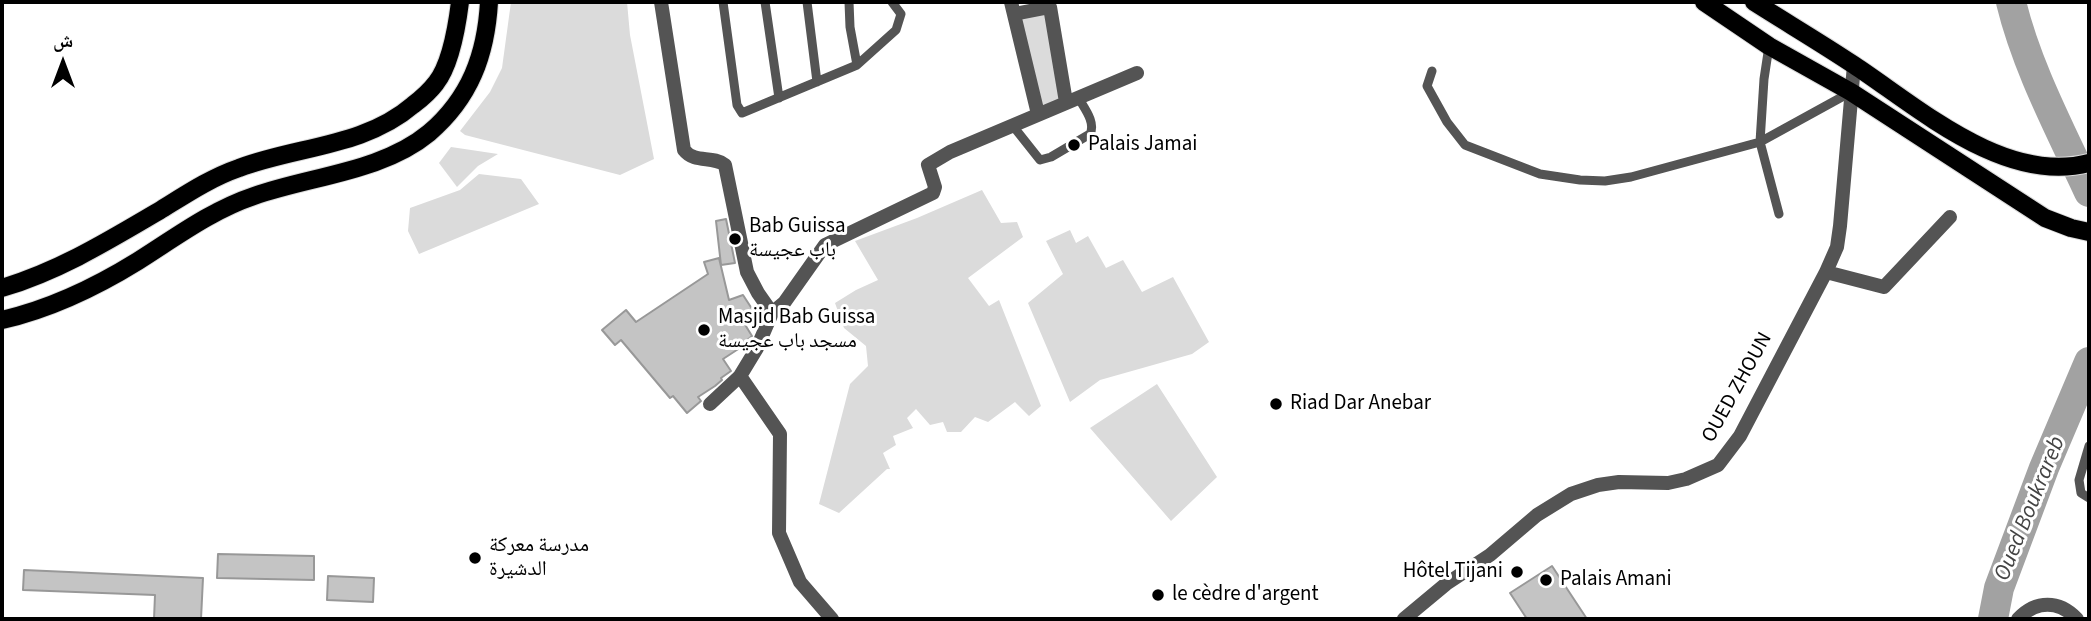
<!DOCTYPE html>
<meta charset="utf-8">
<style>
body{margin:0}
#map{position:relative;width:2091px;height:621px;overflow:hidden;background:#fff;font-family:"Source Sans 3","Noto Naskh Arabic",sans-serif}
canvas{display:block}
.frame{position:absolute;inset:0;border:4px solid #000;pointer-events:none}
.north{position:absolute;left:28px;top:28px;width:70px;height:70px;-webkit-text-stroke:5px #fff;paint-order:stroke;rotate:0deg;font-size:19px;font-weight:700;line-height:28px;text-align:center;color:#000}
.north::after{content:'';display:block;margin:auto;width:24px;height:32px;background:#000;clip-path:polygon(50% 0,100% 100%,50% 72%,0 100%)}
</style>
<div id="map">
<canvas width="2091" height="621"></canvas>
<div class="frame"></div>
<div class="north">ش</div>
</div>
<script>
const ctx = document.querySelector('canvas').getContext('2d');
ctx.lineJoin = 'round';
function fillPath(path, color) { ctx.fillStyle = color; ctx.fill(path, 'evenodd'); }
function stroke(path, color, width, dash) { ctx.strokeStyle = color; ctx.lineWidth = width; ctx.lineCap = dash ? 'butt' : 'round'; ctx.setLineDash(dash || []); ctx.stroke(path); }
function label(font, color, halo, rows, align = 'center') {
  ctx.font = font + ' "Source Sans 3","Noto Naskh Arabic",sans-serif'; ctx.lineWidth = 6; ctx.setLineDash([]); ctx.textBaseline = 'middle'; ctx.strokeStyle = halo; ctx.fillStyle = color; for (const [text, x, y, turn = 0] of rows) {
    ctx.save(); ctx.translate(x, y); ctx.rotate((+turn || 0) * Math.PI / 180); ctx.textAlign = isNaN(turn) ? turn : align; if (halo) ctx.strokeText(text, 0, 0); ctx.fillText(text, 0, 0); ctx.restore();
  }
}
const green = new Path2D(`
 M 511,2 L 627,2 L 630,35 L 654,159 L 620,175 L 465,135 L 460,131 L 490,92 L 502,68 Z
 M 1050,8 L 1068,108 L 1042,120 L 1017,15 Z
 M 451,147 L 498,154 L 478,166 L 457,187 L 439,163 Z
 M 479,174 L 521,179 L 539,204 L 419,254 L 408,231 L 410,208 L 460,190 Z
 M 982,190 L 1001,223 L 1017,222 L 1023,237 L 968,278 L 989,306 L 999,300 L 1041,406 L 1029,416 L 1015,402 L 988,422 L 975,417 L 961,432 L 947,432 L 943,422 L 930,425 L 916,409 L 907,418 L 913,428 L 893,436 L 896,445 L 883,453 L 890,469 L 887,469 L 839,513 L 819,504 L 850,384 L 868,366 L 866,346 L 844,328 L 835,303 L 856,290 L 878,280 L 855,241 L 917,218 Z
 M 1070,230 L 1076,243 L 1088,236 L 1106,268 L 1123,260 L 1142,292 L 1173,277 L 1209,342 L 1192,354 L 1100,380 L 1070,402 L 1028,303 L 1063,274 L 1046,241 Z
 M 1157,384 L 1217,477 L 1171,521 L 1090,428 Z`);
const river = new Path2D(`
 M 2011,2 C 2027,68 2061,131 2089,192
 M 1993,619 L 1999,588 L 2044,468 L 2089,362`);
const building = new Path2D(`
 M 726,219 L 735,263 L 721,265 L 716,221 Z
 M 719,258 L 729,300 L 743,295 L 756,315 L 744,323 L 752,336 L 745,342 L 746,344 L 723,359 L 731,371 L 721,378 L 722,380 L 715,386 L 698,397 L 701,401 L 687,413 L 673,396 L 670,398 L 621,340 L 615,345 L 602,330 L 626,310 L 636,322 L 708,274 L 704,262 Z
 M 218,554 L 314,556 L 314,580 L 217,578 Z
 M 1552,566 L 1587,619 L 1527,619 L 1510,593 Z
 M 24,570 L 203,578 L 201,619 L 154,619 L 155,595 L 23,590 Z
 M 328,576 L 374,578 L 373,602 L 327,600 Z`);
const lane = new Path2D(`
 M 723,2 L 737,105 L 742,113 L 857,65 L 896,30 L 901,14 L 892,2
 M 765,2 L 779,98
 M 807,2 L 817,82
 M 849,2 L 850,27 L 857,65
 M 1769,46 L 1764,79 L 1760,142 L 1779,214
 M 1432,71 L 1427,86 L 1447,122 L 1465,145 L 1540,174 L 1580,180 L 1605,181 L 1631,177 L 1760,142 L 1851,92
 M 1013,126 L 1040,160 L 1051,157 L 1090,134 C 1096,122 1084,108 1078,97
 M 2089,446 L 2079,480 L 2081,493 L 2089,498`);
const street = new Path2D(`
 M 661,2 L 684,150 C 695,164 712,155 725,165 L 747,272 L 758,293 L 772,313
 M 1011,2 L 1038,114
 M 1014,14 L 1050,7 L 1066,102
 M 1826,272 L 1837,247 L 1840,226 L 1854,65
 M 740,376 L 780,434 L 779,533 L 800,582 L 832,619
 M 710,404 L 740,376 L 757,348 L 772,313 L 784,303 L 825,245 L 933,193 L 935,187 L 928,165 L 950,152 L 1137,73
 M 1404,619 L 1446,584 L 1490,555 L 1537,515 L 1571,494 L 1598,485 L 1619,482 L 1668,483 L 1686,479 L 1718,465 L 1740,436 L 1826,272 L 1884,287 L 1950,217
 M 2018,619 C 2036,600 2059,600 2077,619`);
const primary = new Path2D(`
 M 1704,2 L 1769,46 L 1851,92 L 2045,218 L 2071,228 L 2089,232
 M 1754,2 C 1787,23 1821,43 1854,65 C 1919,108 2005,185 2089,163
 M 2,288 C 59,271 108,241 159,211 C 185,195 210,178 239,168 C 297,146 364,147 413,105 C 421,99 430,91 436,83 C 451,64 457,26 460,2
 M 2,320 C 50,309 96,287 138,261 C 176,237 212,210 254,196 C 310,176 382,172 429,133 C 470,98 486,55 489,2`);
const markers = [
 [1074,145,7,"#000"],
 [735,239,7,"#000"],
 [704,330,7,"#000"],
 [1276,404,7,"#000"],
 [475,558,7,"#000"],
 [1517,572,7,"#000"],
 [1546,580,7,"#000"],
 [1158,595,7,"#000"]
];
const poiNames = [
 ["Palais Jamai",1088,145],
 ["Bab Guissa",749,227],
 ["باب عجيسة",749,251],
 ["Masjid Bab Guissa",718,318],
 ["مسجد باب عجيسة",718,342],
 ["Riad Dar Anebar",1290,404],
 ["مدرسة معركة",489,546],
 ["الدشيرة",489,570],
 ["Hôtel Tijani",1503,572,"right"],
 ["Palais Amani",1560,580],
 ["le cèdre d'argent",1172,595]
];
const streetNames = [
 ["OUED ZHOUN",1738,388,-61]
];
const waterNames = [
 ["Oued Boukrareb",2031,509,-68]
];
fillPath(green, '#dbdbdb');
stroke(river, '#a2a2a2', 30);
fillPath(building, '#c4c4c4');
stroke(building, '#989898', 2);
stroke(primary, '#dbdbdb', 20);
stroke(lane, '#545454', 9);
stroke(street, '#545454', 14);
stroke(primary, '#000', 18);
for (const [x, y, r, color] of markers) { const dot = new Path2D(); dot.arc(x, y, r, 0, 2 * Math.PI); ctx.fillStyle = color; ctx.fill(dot); stroke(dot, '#fff', 2.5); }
label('21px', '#000', '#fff', poiNames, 'left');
label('21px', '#000', '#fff', streetNames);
label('italic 23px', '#434343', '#fff', waterNames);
</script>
